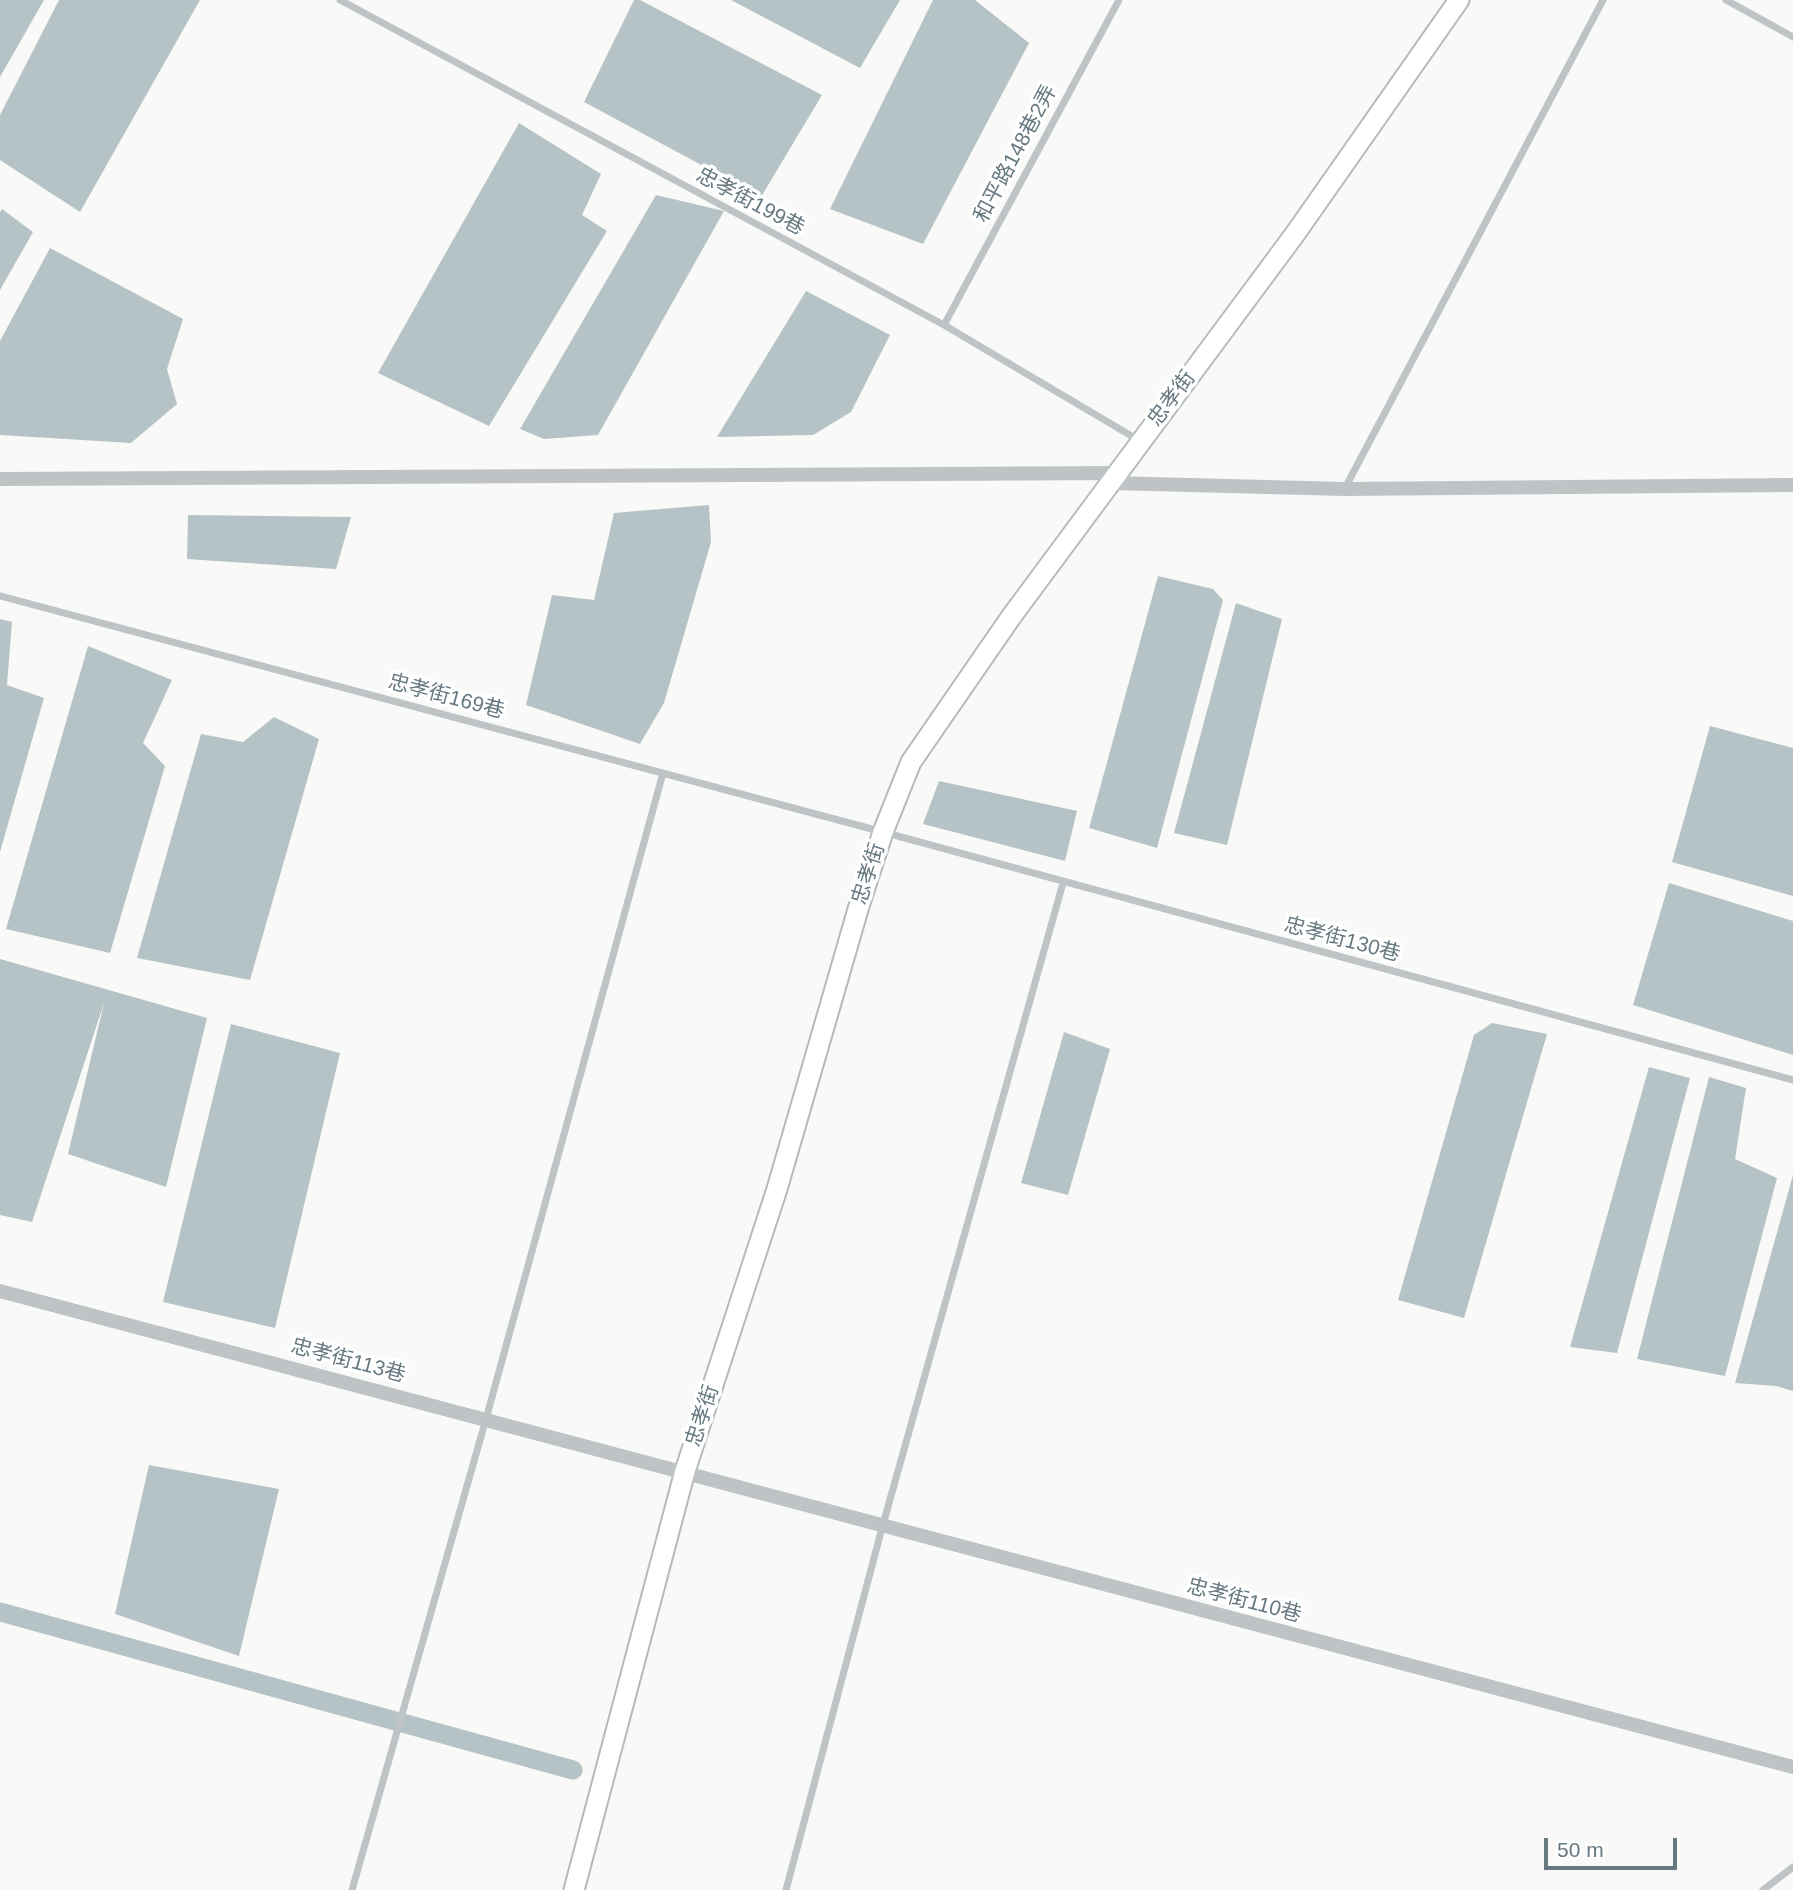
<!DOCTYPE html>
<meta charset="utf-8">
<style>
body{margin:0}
#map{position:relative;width:1793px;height:1890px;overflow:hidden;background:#f9f9f7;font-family:Helvetica,sans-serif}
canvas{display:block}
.scale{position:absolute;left:1544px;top:1838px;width:133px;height:32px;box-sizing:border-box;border:4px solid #667880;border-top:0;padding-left:9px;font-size:21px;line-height:24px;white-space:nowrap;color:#667880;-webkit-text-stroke:5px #fff;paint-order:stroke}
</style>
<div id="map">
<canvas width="1793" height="1890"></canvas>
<div class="scale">50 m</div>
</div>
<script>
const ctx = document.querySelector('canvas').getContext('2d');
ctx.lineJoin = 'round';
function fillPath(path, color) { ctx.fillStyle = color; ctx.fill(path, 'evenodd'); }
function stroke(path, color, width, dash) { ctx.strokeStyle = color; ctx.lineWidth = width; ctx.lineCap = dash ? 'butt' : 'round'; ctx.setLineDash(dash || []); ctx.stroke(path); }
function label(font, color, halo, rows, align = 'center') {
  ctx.font = font + ' Helvetica,"Noto Sans TC",sans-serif'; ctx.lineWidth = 7; ctx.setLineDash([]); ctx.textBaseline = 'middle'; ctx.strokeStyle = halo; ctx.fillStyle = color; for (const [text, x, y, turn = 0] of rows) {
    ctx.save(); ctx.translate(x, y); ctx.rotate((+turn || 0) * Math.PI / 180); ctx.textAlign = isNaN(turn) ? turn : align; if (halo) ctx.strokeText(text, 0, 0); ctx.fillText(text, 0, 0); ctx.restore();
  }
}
const water = new Path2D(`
 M 0,0 L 44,0 L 0,77 Z
 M 59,0 L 200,0 L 80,212 L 0,160 L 0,115 Z
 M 634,0 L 640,0 L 822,95 L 761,197 L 584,102 Z
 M 731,0 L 900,0 L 860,68 Z
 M 933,0 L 975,0 L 1029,43 L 923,244 L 830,209 Z
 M 519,123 L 601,174 L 582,215 L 607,231 L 489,426 L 378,373 Z
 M 656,195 L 724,211 L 598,435 L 544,439 L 520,429 Z
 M 2,209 L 33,232 L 0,290 L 0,212 Z
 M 50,248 L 183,319 L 167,369 L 177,404 L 131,443 L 0,435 L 0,341 Z
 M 806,291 L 890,335 L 851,412 L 813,435 L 717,437 Z
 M 709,505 L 711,542 L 664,703 L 640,744 L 526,705 L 552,595 L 594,600 L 614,513 Z
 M 188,515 L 351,517 L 336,569 L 187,559 Z
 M 1158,576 L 1213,589 L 1223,600 L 1157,848 L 1089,828 Z
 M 1236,603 L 1282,619 L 1227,845 L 1174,833 Z
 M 0,619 L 12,622 L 7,685 L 44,698 L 0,852 Z
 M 88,646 L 172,680 L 143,743 L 165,766 L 110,953 L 6,929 Z
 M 274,717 L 319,739 L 250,980 L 137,958 L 201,734 L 243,742 Z
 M 1710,726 L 1793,748 L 1793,896 L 1672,862 Z
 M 939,781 L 1077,811 L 1065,861 L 923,824 Z
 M 1669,883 L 1793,921 L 1793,1055 L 1633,1005 Z
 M 0,959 L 207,1018 L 166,1187 L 68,1154 L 104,1003 L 32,1222 L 0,1215 Z
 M 1492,1023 L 1547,1034 L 1464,1318 L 1398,1300 L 1474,1035 Z
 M 231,1024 L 340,1053 L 275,1328 L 163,1302 Z
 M 1064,1032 L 1110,1049 L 1068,1195 L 1021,1183 Z
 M 1649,1067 L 1690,1078 L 1617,1353 L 1570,1347 Z
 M 1709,1077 L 1746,1088 L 1735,1159 L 1777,1178 L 1725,1376 L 1637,1359 Z
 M 1793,1175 L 1793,1391 L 1776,1386 L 1735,1383 Z
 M 149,1465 L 279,1489 L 239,1656 L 115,1614 Z`);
const canal = new Path2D(`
 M 0,1612 L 573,1770`);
const lane = new Path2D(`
 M 340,0 L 944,325 L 1140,441
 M 1726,0 L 1793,37
 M 944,325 L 1119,0
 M 1345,488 L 1603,0
 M 0,596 L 883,832 L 1793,1080
 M 352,1890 L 486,1419 L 663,773
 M 786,1890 L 882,1528 L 1063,883
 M 1763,1890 L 1793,1867`);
const street = new Path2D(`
 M 0,479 L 1118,473
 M 1111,483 L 1345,489 L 1793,485
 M 0,1291 L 1793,1767`);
const secondary = new Path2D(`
 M 574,1890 L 685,1471 L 777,1189 L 859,906 L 883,832 L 911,762 L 1011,617 L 1295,234 L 1459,0`);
const streetNames = [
 ["和平路148巷2弄",1016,154,-62],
 ["忠孝街199巷",750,202,28],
 ["忠孝街",1172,399,-53],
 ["忠孝街169巷",446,697,15],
 ["忠孝街",869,874,-72],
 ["忠孝街130巷",1342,940,15],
 ["忠孝街113巷",348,1361,15],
 ["忠孝街",703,1416,-72],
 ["忠孝街110巷",1244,1601,15]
];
fillPath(water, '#b6c3c6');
stroke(canal, '#b6c3c6', 19);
stroke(secondary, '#b3babd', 23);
stroke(lane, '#bec4c6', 7);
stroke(street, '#bec4c6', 14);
stroke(secondary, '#fff', 19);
label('21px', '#667880', '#fff', streetNames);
</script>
